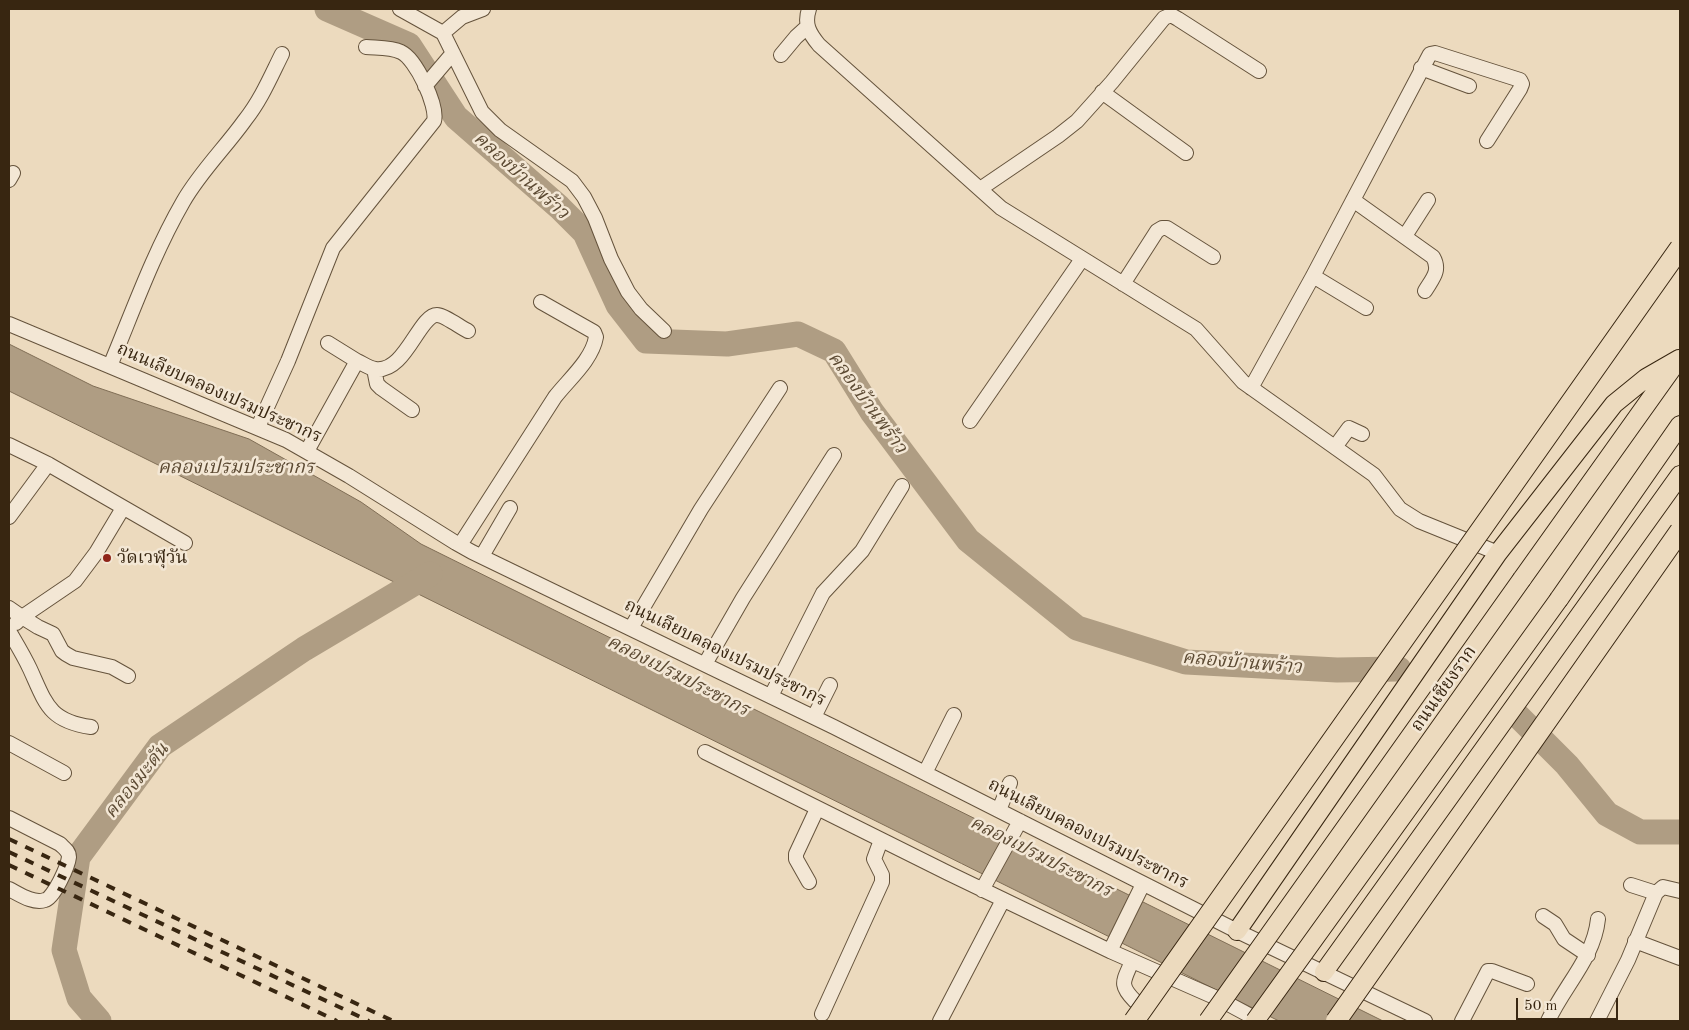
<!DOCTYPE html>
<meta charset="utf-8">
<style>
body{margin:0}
#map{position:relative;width:1689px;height:1030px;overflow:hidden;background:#ecdabe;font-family:"Old Standard TT",serif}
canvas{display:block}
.frame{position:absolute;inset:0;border:10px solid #382611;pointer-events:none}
.scale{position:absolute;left:1516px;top:998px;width:102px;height:22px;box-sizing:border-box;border:2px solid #382611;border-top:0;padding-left:6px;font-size:15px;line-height:18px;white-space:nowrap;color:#382611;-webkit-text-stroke:4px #f3e7d5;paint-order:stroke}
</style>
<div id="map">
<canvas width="1689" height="1030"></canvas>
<div class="frame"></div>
<div class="scale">50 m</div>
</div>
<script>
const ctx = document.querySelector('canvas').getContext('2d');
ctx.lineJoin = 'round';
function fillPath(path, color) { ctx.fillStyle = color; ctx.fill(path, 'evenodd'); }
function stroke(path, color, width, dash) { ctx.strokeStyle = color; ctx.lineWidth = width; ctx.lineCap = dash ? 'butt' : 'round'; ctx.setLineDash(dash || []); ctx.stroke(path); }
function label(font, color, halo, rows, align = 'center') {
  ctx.font = font + ' "Old Standard TT","Noto Serif Thai",serif'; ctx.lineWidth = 5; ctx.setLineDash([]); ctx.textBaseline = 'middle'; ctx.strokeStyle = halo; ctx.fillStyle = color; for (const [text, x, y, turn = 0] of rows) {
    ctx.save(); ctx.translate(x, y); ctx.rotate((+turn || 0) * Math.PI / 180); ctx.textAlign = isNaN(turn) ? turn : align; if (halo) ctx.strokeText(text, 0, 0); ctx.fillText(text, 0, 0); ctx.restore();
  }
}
const water = new Path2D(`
 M 9,344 L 93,386 L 249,439 L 361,502 L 421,544 L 1383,1021 L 1279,1021 L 9,391 Z`);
const river = new Path2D(`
 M 327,9 L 409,45 L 456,117 L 559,207 L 585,233 L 618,305 L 646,341 L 727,344 L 798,334 L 834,351 L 872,412 L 968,540 L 1077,628 L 1186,662 L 1337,670 L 1399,669
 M 1517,715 L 1567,765 L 1607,814 L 1640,832 L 1680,832
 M 99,1021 L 79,998 L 64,950 L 78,857 L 160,746 L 304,649 L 430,574`);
const minor = new Path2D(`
 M 400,9 L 443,33 L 482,112 L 500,130 L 572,181 L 584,197 L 595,218 L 611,259 L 628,292 L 641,309 L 664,331
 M 809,9 C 804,24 809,33 819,45 L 1001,208 L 1196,329 L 1243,382 L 1374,475 L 1400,509 L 1419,521 L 1498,553
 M 443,33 L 462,17 L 483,9
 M 781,55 L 796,37 L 807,27
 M 1421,68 L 1469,86
 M 425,86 L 453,53
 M 1102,92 L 1186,153
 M 9,180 L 13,173
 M 980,189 L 1058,136 L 1077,121 L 1112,82 L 1164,18 L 1171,15 L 1178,19 L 1259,71
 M 1353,200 L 1433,257 C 1441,271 1432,279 1425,291
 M 1405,236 L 1428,200
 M 1313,276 L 1366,308
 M 1123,284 L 1157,231 L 1162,228 L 1167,228 L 1213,257
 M 9,324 L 286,440 L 349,476 L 456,543 L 472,552 L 834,727 L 1237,931 L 1425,1021
 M 328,343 L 357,361
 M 110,366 C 133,311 153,254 183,202 C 200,172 225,148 245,120 C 261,100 271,76 282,54
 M 374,369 L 377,384 L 381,388 L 412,410
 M 1251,388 L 1313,276 L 1430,54 L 1435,53 L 1520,80 L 1522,84 L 1520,89 L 1487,141
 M 970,421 L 1082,259
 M 258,427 L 288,361 L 333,248 L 434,121 C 438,106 416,59 401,52 C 391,47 377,48 366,47
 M 9,445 L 48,464 L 185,543
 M 1335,447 L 1349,428 L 1362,434
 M 307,451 L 357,361 C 362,363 369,368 375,369 C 405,374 419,315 437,315 C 444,315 460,327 468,331
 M 123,508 L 96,553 L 75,581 L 22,617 L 38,627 L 53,634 L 62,651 L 66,654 L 73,658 L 112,667 L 128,676
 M 9,517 L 48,464
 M 460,545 L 555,397 C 569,379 592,360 596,337 L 594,332 L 541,302
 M 482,556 L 510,508
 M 9,608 L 22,617 L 16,623
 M 631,628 L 701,509 L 780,388
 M 9,631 C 16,643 24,656 30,669 C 46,704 49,721 91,727
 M 705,664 L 743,598 L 834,455
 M 771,696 L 823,593 L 862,551 L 902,486
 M 814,717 L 830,685
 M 9,743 L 64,773
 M 705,752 L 948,873 L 1110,951 L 1219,999 L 1260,1021
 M 925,773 L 954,715
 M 999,810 L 1010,783
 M 9,818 L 60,844 C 64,848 69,851 69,857 C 68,866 54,898 45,900 C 33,904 19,894 9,889
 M 809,882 L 796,859 L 796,854 L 817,809
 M 1631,885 L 1656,893
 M 982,890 L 1020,821
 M 1543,916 L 1555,924 L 1564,939 L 1588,955
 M 1635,941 L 1680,958
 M 1110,951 L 1143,884
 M 1132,961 C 1124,981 1118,984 1135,1001
 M 822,1014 L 882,882 L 882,875 L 874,859 L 881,840
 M 940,1021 L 1003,900
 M 1462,1021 L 1488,971 L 1492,971 L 1527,984
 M 1548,1021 C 1564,986 1594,958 1598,919
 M 1597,1021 L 1628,960 L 1656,893 L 1663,887 L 1680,891`);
const major = new Path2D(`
 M 1522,579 L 1676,363
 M 1559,599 L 1680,425
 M 1237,931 L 1498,553 L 1614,404 L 1646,378 L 1679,359
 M 1324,972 L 1680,475`);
const rail = new Path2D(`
 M 9,839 L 393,1021
 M 9,852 L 369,1021
 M 9,865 L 337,1021`);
const majorBridge = new Path2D(`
 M 1208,1021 L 1522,579
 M 1255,1021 L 1559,599`);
const highwayBridge = new Path2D(`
 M 1134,1021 L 1680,248
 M 1336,1021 L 1680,531`);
const markers = [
 [107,558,5,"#8f2418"]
];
const streetNames = [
 ["ถนนเลียบคลองเปรมประชากร",219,393,24],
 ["ถนนเลียบคลองเปรมประชากร",725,653,26],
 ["ถนนเชียงราก",1444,689,-55],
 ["ถนนเลียบคลองเปรมประชากร",1088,834,27]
];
const poiNames = [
 ["วัดเวฬุวัน",117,558]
];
const waterNames = [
 ["คลองบ้านพร้าว",521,176,42],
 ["คลองบ้านพร้าว",867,403,54],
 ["คลองเปรมประชากร",236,468],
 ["คลองบ้านพร้าว",1242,663,5],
 ["คลองเปรมประชากร",678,676,27],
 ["คลองมะดัน",137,781,-51],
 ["คลองเปรมประชากร",1041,857,27]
];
fillPath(water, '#af9d83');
stroke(water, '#7f6d55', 1);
stroke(river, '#af9d83', 25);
stroke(minor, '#65533c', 16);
stroke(major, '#382611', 20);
stroke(minor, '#f3e7d5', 14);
stroke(major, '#ecdabe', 18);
stroke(rail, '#382611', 4, [9, 9]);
stroke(majorBridge, '#382611', 20, []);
stroke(highwayBridge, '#382611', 22, []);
stroke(majorBridge, '#ecdabe', 18);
stroke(highwayBridge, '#ecdabe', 20);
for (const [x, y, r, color] of markers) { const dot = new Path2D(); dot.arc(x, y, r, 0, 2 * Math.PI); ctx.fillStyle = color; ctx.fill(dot); stroke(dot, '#f3e7d5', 2); }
label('18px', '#382611', '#f3e7d5', streetNames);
label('18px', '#382611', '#f3e7d5', poiNames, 'left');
label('italic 19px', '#5c4a33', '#f3e7d5', waterNames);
</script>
